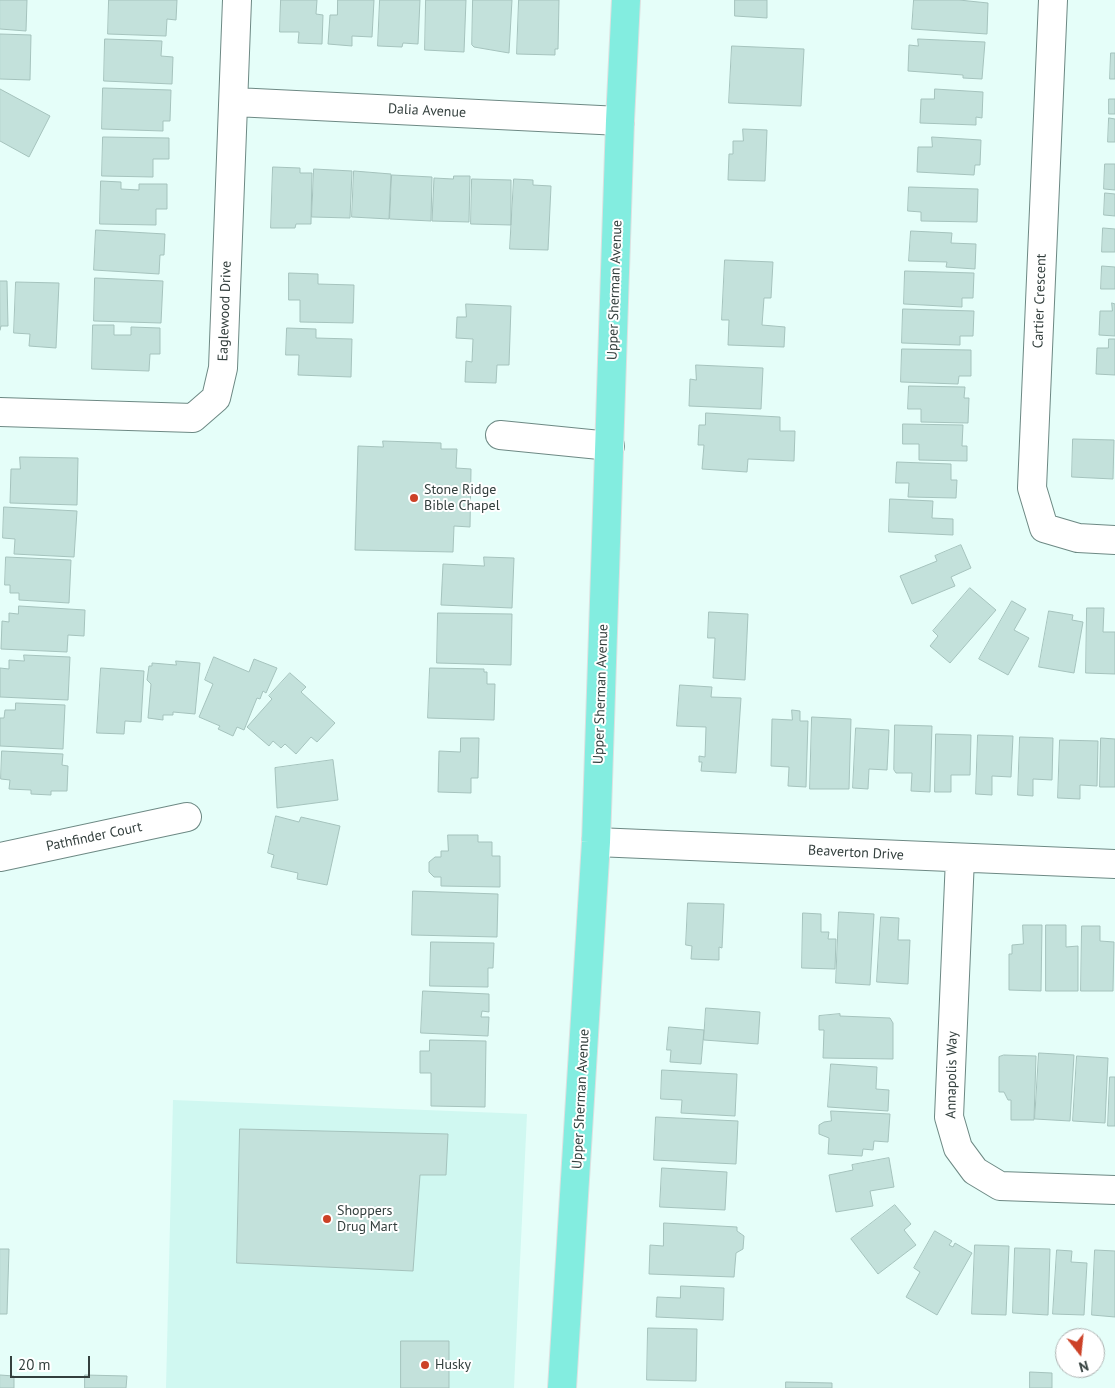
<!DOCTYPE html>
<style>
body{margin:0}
#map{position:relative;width:1115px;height:1388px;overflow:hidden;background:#e5fef9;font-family:"PT Sans",sans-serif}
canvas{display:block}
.north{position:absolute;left:1055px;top:1328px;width:50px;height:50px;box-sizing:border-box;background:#fff;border:1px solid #adb2b1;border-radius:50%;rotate:164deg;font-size:14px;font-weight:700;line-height:20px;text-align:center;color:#333f3d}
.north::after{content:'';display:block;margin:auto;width:18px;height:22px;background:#cc4127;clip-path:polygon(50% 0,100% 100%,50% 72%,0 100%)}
.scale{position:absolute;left:10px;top:1356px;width:80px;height:22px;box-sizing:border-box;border:2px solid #333f3d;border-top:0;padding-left:6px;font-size:15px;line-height:18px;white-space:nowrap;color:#333f3d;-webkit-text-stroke:4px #fff;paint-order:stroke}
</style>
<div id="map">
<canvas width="1115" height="1388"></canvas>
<div class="north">N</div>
<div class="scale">20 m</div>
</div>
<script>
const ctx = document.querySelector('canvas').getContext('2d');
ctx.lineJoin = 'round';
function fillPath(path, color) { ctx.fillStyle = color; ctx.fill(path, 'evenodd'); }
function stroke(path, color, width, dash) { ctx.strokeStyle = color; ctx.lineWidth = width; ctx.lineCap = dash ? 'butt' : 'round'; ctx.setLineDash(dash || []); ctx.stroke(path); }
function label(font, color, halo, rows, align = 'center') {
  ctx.font = font + ' "PT Sans",sans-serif'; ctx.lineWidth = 4; ctx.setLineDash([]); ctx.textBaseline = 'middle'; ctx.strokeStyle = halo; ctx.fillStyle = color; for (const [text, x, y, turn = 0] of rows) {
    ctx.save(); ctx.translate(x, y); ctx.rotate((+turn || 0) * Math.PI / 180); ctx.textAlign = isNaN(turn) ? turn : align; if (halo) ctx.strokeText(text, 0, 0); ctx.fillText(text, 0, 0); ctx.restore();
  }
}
const built = new Path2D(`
 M 173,1100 L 527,1114 L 514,1388 L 166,1388 Z`);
const building = new Path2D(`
 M 0,0 L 27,0 L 26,31 L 0,29 Z
 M 109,0 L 177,0 L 176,20 L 167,19 L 166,36 L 108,34 Z
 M 281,0 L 317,0 L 316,14 L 323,15 L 322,44 L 298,43 L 299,32 L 280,32 Z
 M 338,0 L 374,0 L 372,37 L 352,36 L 352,46 L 328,44 L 330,15 L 337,15 Z
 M 380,0 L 420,0 L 418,44 L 403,43 L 402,47 L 378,46 Z
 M 426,0 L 466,0 L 464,52 L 425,50 Z
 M 473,0 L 512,0 L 509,53 L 474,47 L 472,45 Z
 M 519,0 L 559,0 L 558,49 L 555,49 L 555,55 L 517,54 Z
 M 735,0 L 767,0 L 767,18 L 735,16 Z
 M 914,0 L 959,0 L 988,3 L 987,34 L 912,29 Z
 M 0,34 L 31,35 L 30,80 L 0,79 Z
 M 105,39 L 162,41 L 161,56 L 173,57 L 172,84 L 104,81 Z
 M 918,39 L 985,42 L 982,79 L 963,78 L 963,75 L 908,71 L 909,45 L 918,46 Z
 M 732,46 L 804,49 L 801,106 L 729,103 Z
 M 1111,53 L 1115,53 L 1115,79 L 1110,79 Z
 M 103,88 L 171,90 L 170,121 L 163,121 L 163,131 L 102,129 Z
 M 0,89 L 50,116 L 29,157 L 0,141 Z
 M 935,89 L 983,92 L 982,118 L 976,117 L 976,125 L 920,123 L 921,99 L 934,99 Z
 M 1109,99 L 1115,99 L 1115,114 L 1109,114 Z
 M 1109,118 L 1115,119 L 1115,142 L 1108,142 Z
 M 743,129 L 767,130 L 765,181 L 728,180 L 729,154 L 733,154 L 733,141 L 743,141 Z
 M 103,137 L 169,138 L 169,159 L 153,159 L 153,177 L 102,176 Z
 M 932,137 L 981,140 L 980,165 L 975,165 L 974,175 L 917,172 L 918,147 L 932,147 Z
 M 1105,164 L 1115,164 L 1115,190 L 1104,189 Z
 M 273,167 L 300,168 L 300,173 L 312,173 L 311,224 L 296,224 L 295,228 L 271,228 Z
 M 314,169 L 352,171 L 350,218 L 312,217 Z
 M 354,171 L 391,174 L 389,219 L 352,217 Z
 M 392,175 L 432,177 L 431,221 L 390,219 Z
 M 454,176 L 470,176 L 469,222 L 432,221 L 434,178 L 453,179 Z
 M 472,179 L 511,180 L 511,225 L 471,224 Z
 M 514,179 L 533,180 L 533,185 L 551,186 L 548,250 L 510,249 Z
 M 101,181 L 121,182 L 121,189 L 139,190 L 139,184 L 167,184 L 167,209 L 156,209 L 156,225 L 100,224 Z
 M 909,187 L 978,189 L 977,222 L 921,221 L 921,212 L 908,211 Z
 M 1105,193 L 1115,194 L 1115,216 L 1104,215 Z
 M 1103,228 L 1115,229 L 1115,252 L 1102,252 Z
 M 96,230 L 165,234 L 164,255 L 160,255 L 159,274 L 94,270 Z
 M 911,231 L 952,233 L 951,243 L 976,244 L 975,269 L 946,267 L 947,262 L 909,261 Z
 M 725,260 L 773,262 L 771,298 L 764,298 L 762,325 L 785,327 L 784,347 L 728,345 L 729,320 L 722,320 Z
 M 1102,266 L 1115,267 L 1115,289 L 1101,289 Z
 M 905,271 L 974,273 L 973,298 L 962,298 L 962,307 L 904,304 Z
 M 289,273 L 318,274 L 318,284 L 354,285 L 353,323 L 300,322 L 300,300 L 289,300 Z
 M 95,278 L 163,281 L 161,323 L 94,321 Z
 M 0,281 L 7,281 L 8,326 L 1,326 L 0,330 Z
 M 16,282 L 59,283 L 56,348 L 29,346 L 30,334 L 14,333 Z
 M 1112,303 L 1115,304 L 1115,336 L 1099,335 L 1100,311 L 1112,311 Z
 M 466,304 L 511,306 L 509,365 L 497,365 L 496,383 L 465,382 L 466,361 L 472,362 L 473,339 L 456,338 L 457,317 L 466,317 Z
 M 903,309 L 974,311 L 973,336 L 960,336 L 960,345 L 902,343 Z
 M 93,325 L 114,325 L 114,335 L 131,335 L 131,327 L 160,328 L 160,354 L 150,354 L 149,371 L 92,369 Z
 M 287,328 L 316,329 L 316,338 L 352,339 L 351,377 L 298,375 L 299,355 L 286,355 Z
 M 1109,339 L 1115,339 L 1115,375 L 1096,374 L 1097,348 L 1108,348 Z
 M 902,349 L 971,350 L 971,376 L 959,376 L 958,384 L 901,382 Z
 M 696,365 L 763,368 L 761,409 L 689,406 L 690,379 L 696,380 Z
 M 909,386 L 965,387 L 964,398 L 969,398 L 968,423 L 921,422 L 921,409 L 908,409 Z
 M 706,413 L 780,417 L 780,431 L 795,431 L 794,461 L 748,459 L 747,472 L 702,469 L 704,445 L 698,445 L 699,425 L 705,425 Z
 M 903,424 L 963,425 L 962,446 L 967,446 L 967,461 L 919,460 L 919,444 L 903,444 Z
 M 1073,439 L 1114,440 L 1113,479 L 1072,477 Z
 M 383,441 L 441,443 L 441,449 L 457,449 L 456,468 L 471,469 L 470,527 L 454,526 L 453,552 L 355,550 L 358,446 L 383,447 Z
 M 20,457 L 78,458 L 77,505 L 10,503 L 11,469 L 20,469 Z
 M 897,462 L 951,464 L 951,480 L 957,480 L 956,498 L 908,497 L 909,483 L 896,483 Z
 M 890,499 L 933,501 L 932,518 L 953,519 L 953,535 L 889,532 Z
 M 4,507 L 77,511 L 74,557 L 14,554 L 15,539 L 3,538 Z
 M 961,545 L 971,568 L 951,577 L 955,586 L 912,604 L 900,576 L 937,561 L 935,556 Z
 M 6,557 L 71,560 L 69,603 L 19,600 L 19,593 L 10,593 L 10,585 L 5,585 Z
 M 484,557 L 514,558 L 512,608 L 441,605 L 443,564 L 484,566 Z
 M 970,588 L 996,610 L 950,663 L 930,646 L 938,636 L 933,631 Z
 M 1012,601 L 1026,609 L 1014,630 L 1029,638 L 1008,675 L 979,659 Z
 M 19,606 L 85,610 L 84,636 L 68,635 L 67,652 L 1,649 L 2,621 L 9,622 L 9,613 L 18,614 Z
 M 1087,608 L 1104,608 L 1103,632 L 1115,632 L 1115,674 L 1086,673 Z
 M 1049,611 L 1073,615 L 1072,620 L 1083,622 L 1074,673 L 1039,667 Z
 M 709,612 L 748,614 L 745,680 L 713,678 L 715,638 L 708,638 Z
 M 438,613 L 512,614 L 511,665 L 437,663 Z
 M 24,655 L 70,657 L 68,700 L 0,697 L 0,668 L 9,669 L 9,660 L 24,661 Z
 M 214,657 L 249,672 L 254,659 L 277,668 L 266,693 L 263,691 L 260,699 L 257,698 L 244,730 L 237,727 L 233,736 L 218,729 L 220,726 L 199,717 L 213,684 L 205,680 Z
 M 176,661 L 200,663 L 195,714 L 173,712 L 173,715 L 163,715 L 163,720 L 148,718 L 151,684 L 147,680 L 149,666 L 152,666 L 152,663 L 176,665 Z
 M 101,668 L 144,671 L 141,722 L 125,721 L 124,734 L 97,733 Z
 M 430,668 L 484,669 L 484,672 L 487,672 L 487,684 L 495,684 L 494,720 L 428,718 Z
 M 290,673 L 306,687 L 301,692 L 335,723 L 317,742 L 311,737 L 296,754 L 285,744 L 281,748 L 273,741 L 269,746 L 247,727 L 272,699 L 269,696 Z
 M 680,685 L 712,687 L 711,697 L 741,698 L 736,773 L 701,771 L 702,762 L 699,762 L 699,756 L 705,757 L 706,727 L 677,726 Z
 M 16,703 L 65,705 L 63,749 L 0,746 L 0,718 L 4,718 L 5,710 L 15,710 Z
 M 792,710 L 800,711 L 800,721 L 808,721 L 806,787 L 788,786 L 789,767 L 771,766 L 772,719 L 792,720 Z
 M 812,717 L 851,719 L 849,789 L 810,789 Z
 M 895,725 L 932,726 L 930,792 L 911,791 L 912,773 L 896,773 L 894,770 Z
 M 856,728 L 889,730 L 887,770 L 869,769 L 868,789 L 853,788 Z
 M 936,734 L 971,735 L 970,775 L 951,775 L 951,792 L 935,792 Z
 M 978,735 L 1013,736 L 1011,777 L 992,776 L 992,795 L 976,794 Z
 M 1020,737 L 1053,738 L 1052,780 L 1033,779 L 1033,796 L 1018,795 Z
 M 461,738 L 479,738 L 478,778 L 471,778 L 471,793 L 438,792 L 439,751 L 460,752 Z
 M 1101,738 L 1115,739 L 1115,787 L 1100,787 Z
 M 1060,740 L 1098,741 L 1097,786 L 1080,785 L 1080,799 L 1058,798 Z
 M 2,751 L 63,754 L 62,765 L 68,766 L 67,791 L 51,791 L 51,795 L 31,794 L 31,790 L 9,789 L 10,780 L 1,779 Z
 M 333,760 L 338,800 L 277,808 L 275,768 Z
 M 276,816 L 299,822 L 301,817 L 340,826 L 327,885 L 297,879 L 298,873 L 271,867 L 274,855 L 268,853 Z
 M 448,835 L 478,835 L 478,842 L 492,842 L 492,856 L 500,856 L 500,887 L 441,886 L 441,877 L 434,877 L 429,872 L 429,862 L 435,857 L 441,857 L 441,851 L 448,851 Z
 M 413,891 L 498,894 L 497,937 L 412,935 Z
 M 688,903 L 724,904 L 722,948 L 719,947 L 719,960 L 691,959 L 692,946 L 686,945 Z
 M 839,912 L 874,914 L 870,985 L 836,983 Z
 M 803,913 L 821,914 L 821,932 L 829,932 L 828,939 L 836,939 L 835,969 L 802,968 Z
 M 881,917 L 899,918 L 898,940 L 910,940 L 908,984 L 877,982 Z
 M 1023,925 L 1042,925 L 1041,991 L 1009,990 L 1009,954 L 1012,954 L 1012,945 L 1023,944 Z
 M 1046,925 L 1066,925 L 1066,947 L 1078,946 L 1078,991 L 1046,991 Z
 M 1082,926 L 1100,926 L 1100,941 L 1114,942 L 1113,991 L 1081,991 Z
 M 431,942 L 494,943 L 493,968 L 488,968 L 488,987 L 430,986 Z
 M 423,991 L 489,994 L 489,1012 L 482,1011 L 481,1017 L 489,1017 L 488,1036 L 421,1033 Z
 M 706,1008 L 760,1012 L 758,1044 L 704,1040 Z
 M 840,1014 L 840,1016 L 890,1018 L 893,1023 L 893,1059 L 823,1058 L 824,1030 L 819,1030 L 819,1016 Z
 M 669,1027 L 704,1030 L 701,1064 L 670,1062 L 671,1050 L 667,1050 Z
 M 430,1040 L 486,1041 L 485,1107 L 431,1106 L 431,1073 L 420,1073 L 420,1051 L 429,1051 Z
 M 1039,1053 L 1074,1055 L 1070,1121 L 1035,1119 Z
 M 1004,1055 L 1036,1056 L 1034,1120 L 1011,1120 L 1011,1100 L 1008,1100 L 1004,1092 L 999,1092 L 999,1057 Z
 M 1077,1056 L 1108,1058 L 1105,1123 L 1073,1121 Z
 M 831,1064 L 877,1067 L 876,1089 L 889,1090 L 888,1111 L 828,1107 Z
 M 662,1070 L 737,1074 L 735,1116 L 681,1113 L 682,1100 L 661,1099 Z
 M 1110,1077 L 1115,1077 L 1115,1126 L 1108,1126 Z
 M 831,1111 L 890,1114 L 888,1142 L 874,1141 L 873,1150 L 863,1149 L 862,1156 L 828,1154 L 829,1138 L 819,1134 L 819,1125 L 824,1122 L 831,1121 Z
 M 656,1117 L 738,1121 L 736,1164 L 654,1160 Z
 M 240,1129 L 448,1134 L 446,1175 L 420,1175 L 413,1271 L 237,1263 Z
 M 889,1158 L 894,1187 L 870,1191 L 873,1206 L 836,1212 L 829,1175 L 853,1170 L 852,1165 Z
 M 662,1168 L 727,1172 L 725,1210 L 660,1207 Z
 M 895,1205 L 911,1224 L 904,1230 L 916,1245 L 878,1274 L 851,1239 Z
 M 664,1223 L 737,1227 L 737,1231 L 744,1236 L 743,1249 L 736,1253 L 734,1277 L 649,1274 L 650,1245 L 663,1246 Z
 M 935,1231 L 952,1241 L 949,1245 L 953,1247 L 955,1243 L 972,1253 L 937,1315 L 906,1297 L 920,1272 L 914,1268 Z
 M 975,1245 L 1009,1246 L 1006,1315 L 972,1314 Z
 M 1015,1248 L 1050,1249 L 1048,1315 L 1013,1313 Z
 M 0,1249 L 9,1249 L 7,1314 L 0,1314 Z
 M 1057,1250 L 1072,1251 L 1071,1262 L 1087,1263 L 1084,1315 L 1053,1314 Z
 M 1095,1250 L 1115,1251 L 1115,1317 L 1092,1315 Z
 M 681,1286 L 724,1288 L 723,1320 L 656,1317 L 657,1297 L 680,1298 Z
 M 648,1328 L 697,1329 L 696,1381 L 647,1380 Z
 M 401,1341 L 449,1341 L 449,1388 L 401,1388 Z
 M 1030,1372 L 1052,1373 L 1052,1388 L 1030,1388 Z
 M 0,1375 L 14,1376 L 14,1388 L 0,1388 Z
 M 85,1375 L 127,1376 L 126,1388 L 85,1388 Z
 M 786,1382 L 832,1383 L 832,1388 L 786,1388 Z`);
const minor = new Path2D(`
 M 1053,0 L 1032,488 L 1044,528 L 1078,538 L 1115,540
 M 235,102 L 620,121
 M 0,412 L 193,418 L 216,398 L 223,368 L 237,0
 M 500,435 L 610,446
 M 596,842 L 1115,864
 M 0,857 L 187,817
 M 960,858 L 949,1117 L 958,1148 L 975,1171 L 1000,1186 L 1115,1190`);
const major = new Path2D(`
 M 562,1388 L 596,842 L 620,121 L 626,0`);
const markers = [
 [414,498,5,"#cc4127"],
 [327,1219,5,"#cc4127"],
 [425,1365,5,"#cc4127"]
];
const streetNames = [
 ["Dalia Avenue",427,111,3],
 ["Upper Sherman Avenue",615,290,-88],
 ["Cartier Crescent",1040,301,-88],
 ["Eaglewood Drive",225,311,-88],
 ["Upper Sherman Avenue",601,694,-88],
 ["Pathfinder Court",94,837,-12],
 ["Beaverton Drive",856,853,3],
 ["Annapolis Way",952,1075,-89],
 ["Upper Sherman Avenue",581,1099,-87]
];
const poiNames = [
 ["Stone Ridge",424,490],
 ["Bible Chapel",424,506],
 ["Shoppers",337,1211],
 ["Drug Mart",337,1227],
 ["Husky",435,1365]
];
fillPath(built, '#d0f8f1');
fillPath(building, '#c3e1db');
stroke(building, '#a5c3bd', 1);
stroke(minor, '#6d8984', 30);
stroke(major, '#dee0e0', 30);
stroke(minor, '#fff', 28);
stroke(major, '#83ede0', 28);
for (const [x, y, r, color] of markers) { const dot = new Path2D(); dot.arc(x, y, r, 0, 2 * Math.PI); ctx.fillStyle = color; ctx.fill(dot); stroke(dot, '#fff', 2); }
label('14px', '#333f3d', '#fff', streetNames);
label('14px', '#333f3d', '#fff', poiNames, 'left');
</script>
